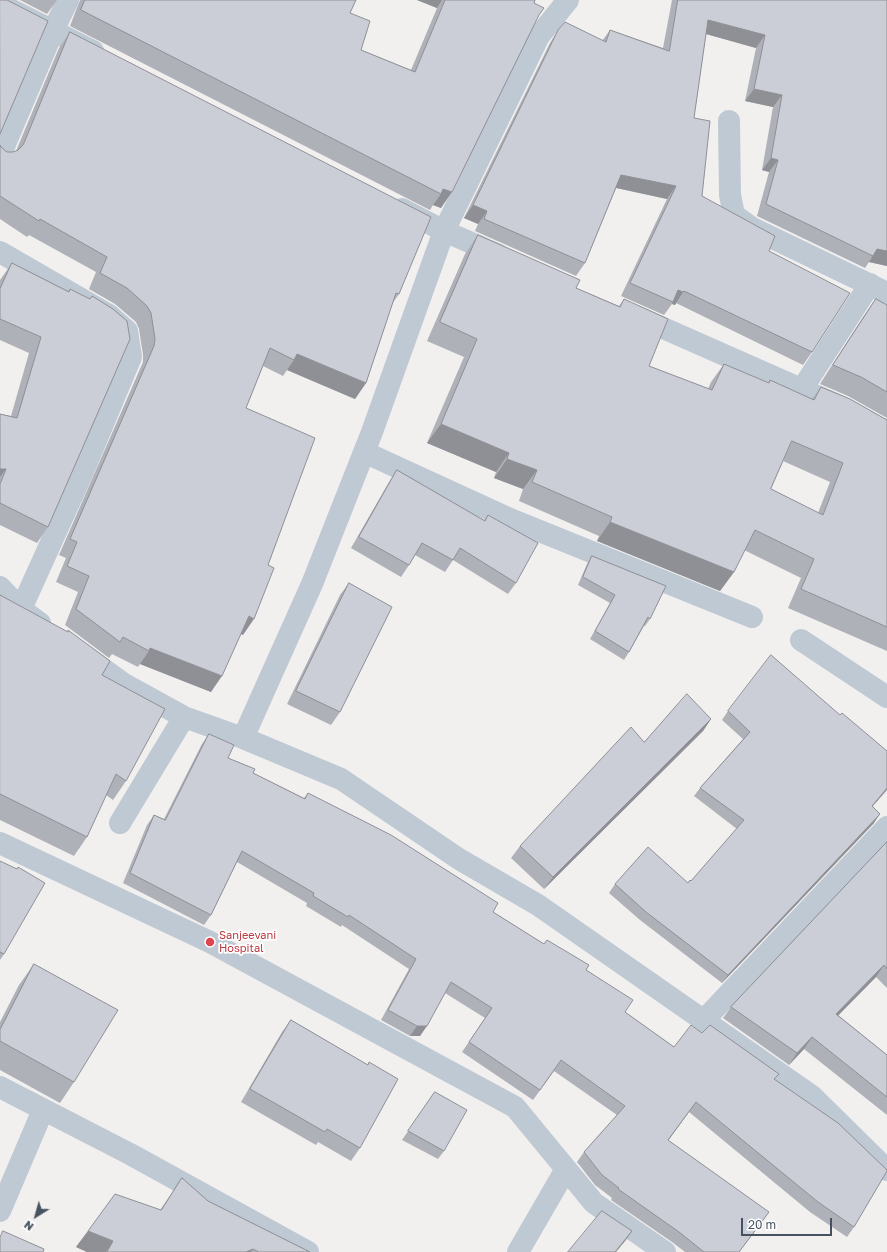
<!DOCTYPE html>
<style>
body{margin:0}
#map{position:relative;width:887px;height:1252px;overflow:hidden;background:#f2f0ef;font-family:"Golos Text",sans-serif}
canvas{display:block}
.north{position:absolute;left:16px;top:1196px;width:40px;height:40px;-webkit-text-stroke:3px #fff;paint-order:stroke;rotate:217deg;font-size:11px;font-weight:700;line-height:16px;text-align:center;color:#46525f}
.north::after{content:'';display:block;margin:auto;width:14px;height:18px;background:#46525f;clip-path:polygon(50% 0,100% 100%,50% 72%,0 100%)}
.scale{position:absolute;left:741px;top:1218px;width:91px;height:18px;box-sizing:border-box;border:2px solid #46525f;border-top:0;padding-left:5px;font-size:12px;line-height:14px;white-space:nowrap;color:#46525f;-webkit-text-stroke:3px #fff;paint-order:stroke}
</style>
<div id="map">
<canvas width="887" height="1252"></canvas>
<div class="north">N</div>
<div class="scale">20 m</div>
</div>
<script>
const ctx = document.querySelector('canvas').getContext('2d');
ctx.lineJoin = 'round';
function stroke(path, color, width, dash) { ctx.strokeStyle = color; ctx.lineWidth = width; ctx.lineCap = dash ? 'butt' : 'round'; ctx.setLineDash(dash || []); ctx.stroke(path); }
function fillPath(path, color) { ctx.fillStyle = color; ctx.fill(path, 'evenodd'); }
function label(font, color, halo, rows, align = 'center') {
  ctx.font = font + ' "Golos Text",sans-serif'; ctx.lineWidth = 3.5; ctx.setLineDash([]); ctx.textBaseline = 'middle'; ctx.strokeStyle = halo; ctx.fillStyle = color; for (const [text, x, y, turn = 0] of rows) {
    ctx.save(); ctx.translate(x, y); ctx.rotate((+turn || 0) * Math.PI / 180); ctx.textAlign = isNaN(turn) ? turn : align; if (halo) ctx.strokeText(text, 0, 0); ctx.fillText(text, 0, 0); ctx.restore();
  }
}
const street = new Path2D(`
 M 0,4 L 93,51
 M 729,121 L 730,195 L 734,215 L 752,228 L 887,293
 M 0,156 L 53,31 L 68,0
 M 402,209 L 444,231 L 499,255
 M 0,252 L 109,315 L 127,331 L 131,357 L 82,474 L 21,609
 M 636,316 L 842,407 L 887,432
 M 802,389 L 870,284
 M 364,452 L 510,519 L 752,617
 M 0,587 L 21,609 L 40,623
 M 801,640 L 887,697
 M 81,653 L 124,684 L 184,717 L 243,738 L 341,779 L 459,859 L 538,905 L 812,1096 L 887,1170
 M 243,738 L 312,584 L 372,432 L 444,231 L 539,36 L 568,0
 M 120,823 L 184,717
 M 0,843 L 210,942 L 515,1107 L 594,1203 L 665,1252
 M 704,1020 L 887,827
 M 0,1087 L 130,1154 L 308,1252
 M 0,1211 L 43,1110
 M 518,1252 L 566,1169`);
const wall = new Path2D(`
 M 20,0 L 57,0 L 47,14 Z
 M 80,0 L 356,0 L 350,13 L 361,50 L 411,70 L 437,8 L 417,0 L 535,0 L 534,3 L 538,16 L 441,208 L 433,205 L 430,210 L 70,26 Z
 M 672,0 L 887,0 L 887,266 L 869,262 L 865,268 L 757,216 L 769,172 L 762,170 L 773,107 L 745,101 L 756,48 L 706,34 L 694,118 L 702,196 L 769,251 L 812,352 L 803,365 L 676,303 L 675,305 L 672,304 L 664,315 L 621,296 L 667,199 L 616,188 L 585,263 L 576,276 L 475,231 L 478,224 L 464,218 L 550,43 L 558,30 L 602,41 L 610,30 L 663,48 Z
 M 70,32 L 399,294 L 392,304 L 366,383 L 355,399 L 287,370 L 283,376 L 263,366 L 246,408 L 243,635 L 241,634 L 211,692 L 140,664 L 138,667 L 112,654 L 109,658 L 65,625 L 78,592 L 56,582 L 66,558 L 59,555 L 143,362 L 143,355 L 139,329 L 136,322 L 115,304 L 89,289 L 96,272 L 29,235 L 27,237 L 0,219 L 0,145 L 1,147 L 7,152 L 13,152 L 16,151 L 59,48 Z
 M 478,235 L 576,288 L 619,306 L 624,299 L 649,366 L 708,389 L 711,382 L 724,364 L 768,383 L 770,380 L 812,399 L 821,387 L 887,420 L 887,651 L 788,608 L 801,578 L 744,550 L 734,572 L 720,591 L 597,541 L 599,536 L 519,501 L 523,489 L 494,478 L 496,472 L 427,443 L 464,357 L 427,341 L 465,254 ZM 783,461 L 830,482 L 818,513 L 771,489 Z
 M 12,263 L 68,291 L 70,289 L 90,299 L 92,296 L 48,527 L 37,543 L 0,525 L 0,414 L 11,416 L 29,353 L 0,340 L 0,280 Z
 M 876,299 L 887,305 L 887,418 L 848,396 L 820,384 L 863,317 Z
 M 397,470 L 484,520 L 488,515 L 516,583 L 508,594 L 453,560 L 445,572 L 415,555 L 409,565 L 401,577 L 351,548 L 389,482 Z
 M 592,556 L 650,619 L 645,626 L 644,626 L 629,652 L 624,660 L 590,639 L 610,603 L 578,585 L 587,564 Z
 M 349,583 L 340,712 L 331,725 L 287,704 L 340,595 Z
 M 0,595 L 67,632 L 68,630 L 102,675 L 126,781 L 113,800 L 106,795 L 87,837 L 74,856 L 0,820 Z
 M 728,711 L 873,806 L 874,823 L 722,983 L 640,920 L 609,893 L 615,884 L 688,883 L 691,881 L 737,829 L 694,796 L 700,788 L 743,739 L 722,720 Z
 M 711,719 L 703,731 L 544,889 L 511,858 L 520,846 L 644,742 Z
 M 209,734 L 228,758 L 253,773 L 304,798 L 308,793 L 493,912 L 544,944 L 547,940 L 586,970 L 625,1012 L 674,1047 L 702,1033 L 775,1080 L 854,1227 L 847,1237 L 810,1212 L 689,1112 L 668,1141 L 762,1222 L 739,1252 L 685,1252 L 672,1242 L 611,1200 L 612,1198 L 595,1185 L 577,1162 L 584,1152 L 617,1115 L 554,1071 L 533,1100 L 462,1052 L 485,1018 L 445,993 L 420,1036 L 410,1036 L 381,1020 L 409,969 L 342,925 L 341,927 L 306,906 L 307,903 L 237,862 L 211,915 L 204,925 L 123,883 L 147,825 L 154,815 L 164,819 L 202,744 Z
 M 887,842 L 887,988 L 876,977 L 838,1015 L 887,1055 L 887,1115 L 804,1049 L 789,1065 L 723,1018 L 731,1007 Z
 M 0,861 L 4,954 L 0,960 Z
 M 34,964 L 74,1082 L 60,1103 L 0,1070 L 0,1022 L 19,985 Z
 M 291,1020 L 368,1065 L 360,1148 L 351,1161 L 318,1142 L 316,1145 L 241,1102 L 282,1032 Z
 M 435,1092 L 444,1151 L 438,1159 L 402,1140 Z
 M 182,1178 L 208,1201 L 310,1252 L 87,1252 L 76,1247 L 88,1231 L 160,1210 Z`);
const shadedWall = new Path2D(`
 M 417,0 L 442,0 L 437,8 Z
 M 708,20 L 765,35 L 756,48 L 699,32 Z
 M 754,89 L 782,95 L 773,107 L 745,101 Z
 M 771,158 L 778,160 L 769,172 L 762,170 Z
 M 621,175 L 676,186 L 667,199 L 612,187 Z
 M 443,189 L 452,192 L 441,208 L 433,205 L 441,194 Z
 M 473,205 L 487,211 L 478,224 L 464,218 Z
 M 877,249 L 887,251 L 887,266 L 869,262 Z
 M 678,290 L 683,292 L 675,305 L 672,304 Z
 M 297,354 L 366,383 L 355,399 L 287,370 L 294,360 Z
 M 441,424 L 509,453 L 496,472 L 427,443 Z
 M 507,459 L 537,470 L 523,489 L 494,478 Z
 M 0,469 L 6,469 L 0,477 Z
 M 610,522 L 734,572 L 720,591 L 597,541 Z
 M 249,616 L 254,619 L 243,635 L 238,632 Z
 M 150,648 L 222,676 L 211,692 L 140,664 L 149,651 Z
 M 711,719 L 703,731 L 544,889 L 553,877 Z
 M 887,788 L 887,790 L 866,814 L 872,806 Z
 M 880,814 L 874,823 L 722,983 L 728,975 Z
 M 884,965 L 876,977 L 828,1026 L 836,1014 Z
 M 417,1026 L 427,1026 L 420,1036 L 410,1036 Z
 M 812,1037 L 804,1049 L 789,1065 L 797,1053 Z
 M 696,1102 L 689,1112 L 661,1150 L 668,1140 Z
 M 769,1212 L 762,1222 L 739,1252 Z
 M 88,1231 L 113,1241 L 106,1252 L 87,1252 L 76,1247 Z
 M 632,1231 L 626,1240 L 616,1252 L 615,1252 Z
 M 253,1249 L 251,1252 L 246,1252 Z`);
const building = new Path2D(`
 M 0,0 L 7,0 L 48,21 L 0,134 Z
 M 85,0 L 356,0 L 350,13 L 370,21 L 361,50 L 415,72 L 445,0 L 535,0 L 534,3 L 544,8 L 539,15 L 452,192 L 443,189 L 441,194 L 81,10 Z
 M 678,0 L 887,0 L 887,251 L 877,249 L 873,256 L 766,204 L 778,160 L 771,158 L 782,95 L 754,89 L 765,35 L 708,20 L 694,118 L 710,121 L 702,196 L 775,236 L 769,251 L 850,293 L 812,352 L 684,291 L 683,292 L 678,290 L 673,302 L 630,283 L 676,186 L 621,175 L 585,263 L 484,219 L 487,211 L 473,205 L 558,30 L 565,22 L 606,42 L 610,30 L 669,51 Z
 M 70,32 L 431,217 L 399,294 L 396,293 L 366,383 L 297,354 L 294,360 L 270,348 L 246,408 L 315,438 L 268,565 L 274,568 L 254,619 L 249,616 L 222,676 L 150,648 L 149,651 L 123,637 L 120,642 L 76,609 L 89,576 L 67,566 L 77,542 L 70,539 L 154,346 L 155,339 L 151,313 L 147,306 L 127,288 L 100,273 L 107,257 L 40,219 L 39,221 L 0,196 L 0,145 L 1,147 L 7,152 L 13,152 L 18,150 L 23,145 Z
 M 478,235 L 580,280 L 576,288 L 620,307 L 624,299 L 668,319 L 649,366 L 712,390 L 724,364 L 769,383 L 770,380 L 814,400 L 821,387 L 850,399 L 887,420 L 887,627 L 801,589 L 814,559 L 755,530 L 734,572 L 610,522 L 612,517 L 532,482 L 537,470 L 507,459 L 509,453 L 441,424 L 477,339 L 440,322 ZM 792,441 L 843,463 L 823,515 L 771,489 Z
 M 12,263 L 69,292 L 70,289 L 90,299 L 92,296 L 113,309 L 127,321 L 130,339 L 48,527 L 0,503 L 0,484 L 6,469 L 0,469 L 0,414 L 17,418 L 41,337 L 0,319 L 0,289 Z
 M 876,299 L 887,305 L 887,392 L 861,377 L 833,365 Z
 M 397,470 L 485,521 L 488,515 L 538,543 L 516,583 L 460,548 L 453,560 L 422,543 L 409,565 L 359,537 Z
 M 592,556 L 666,586 L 650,619 L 648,617 L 629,652 L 595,631 L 615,595 L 583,577 Z
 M 349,583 L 392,607 L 340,712 L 296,691 Z
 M 0,595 L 68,632 L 68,630 L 110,661 L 102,675 L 165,709 L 126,781 L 116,774 L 87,837 L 0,794 Z
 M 771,655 L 840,715 L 842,713 L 887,751 L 887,788 L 872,806 L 880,814 L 728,975 L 646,912 L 615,884 L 648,847 L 688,883 L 690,880 L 691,881 L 744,820 L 700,788 L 750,732 L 728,711 Z
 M 687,694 L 711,719 L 553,877 L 520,846 L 631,727 L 644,742 Z
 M 209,734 L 234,745 L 228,758 L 255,769 L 253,773 L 305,799 L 308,793 L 391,835 L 498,903 L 493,912 L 544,944 L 547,940 L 589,965 L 586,970 L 633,1000 L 625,1012 L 674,1047 L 691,1025 L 702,1033 L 710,1025 L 779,1074 L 774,1079 L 838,1123 L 887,1170 L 887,1171 L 854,1227 L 818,1202 L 696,1102 L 668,1140 L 769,1212 L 739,1252 L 704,1252 L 679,1232 L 618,1189 L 619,1188 L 602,1175 L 584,1152 L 625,1106 L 561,1060 L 540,1090 L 469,1042 L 492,1008 L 451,982 L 427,1026 L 417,1026 L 388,1010 L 416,959 L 349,915 L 348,917 L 313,896 L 314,893 L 242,851 L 211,915 L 130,873 L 154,815 L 165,820 Z
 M 887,842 L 887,969 L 884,965 L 836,1014 L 887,1055 L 887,1097 L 812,1037 L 797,1053 L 731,1007 Z
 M 0,861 L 17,869 L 18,867 L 45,883 L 4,954 L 0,952 Z
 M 34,964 L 118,1010 L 74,1082 L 0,1041 L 0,1030 Z
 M 291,1020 L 368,1065 L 369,1062 L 398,1079 L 360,1148 L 327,1129 L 325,1132 L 250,1089 Z
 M 435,1092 L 467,1110 L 444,1151 L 408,1131 Z
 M 182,1178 L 208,1201 L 310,1252 L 259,1252 L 253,1249 L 246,1252 L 107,1252 L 113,1241 L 88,1231 L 115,1194 L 161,1210 Z
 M 602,1211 L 632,1231 L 615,1252 L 568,1252 Z
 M 3,1231 L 44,1249 L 43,1252 L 0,1252 L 0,1238 Z`);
const markers = [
 [210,942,5,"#e0444e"]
];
const healthNames = [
 ["Sanjeevani",219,936],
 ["Hospital",219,949]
];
stroke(street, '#bfc9d3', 22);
fillPath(wall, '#afb1b8');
fillPath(shadedWall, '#8e9096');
fillPath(building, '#cbced6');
stroke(building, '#8e9096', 1);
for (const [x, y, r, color] of markers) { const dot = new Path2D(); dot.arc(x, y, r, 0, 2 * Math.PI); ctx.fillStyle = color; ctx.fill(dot); stroke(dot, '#fff', 1.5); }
label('11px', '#be3a42', '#fff', healthNames, 'left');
</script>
